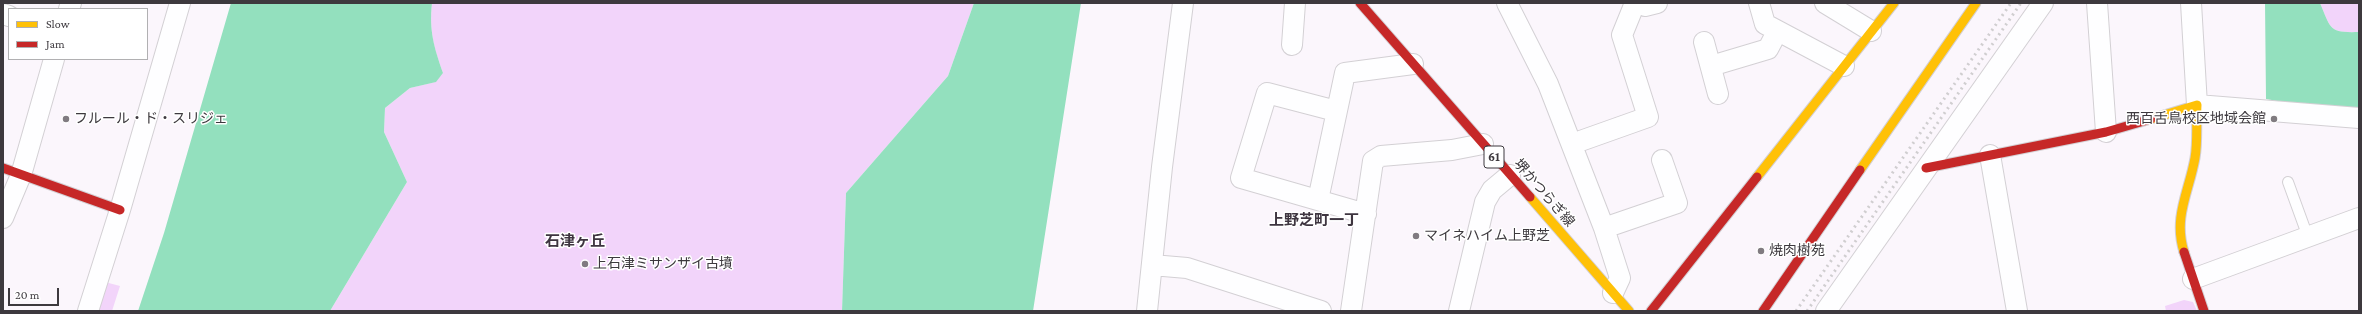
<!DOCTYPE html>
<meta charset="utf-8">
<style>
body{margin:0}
#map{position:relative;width:2362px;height:314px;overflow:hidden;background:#fbf6fc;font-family:"Crimson Pro",serif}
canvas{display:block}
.frame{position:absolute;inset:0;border:4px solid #3d393e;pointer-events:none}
.legend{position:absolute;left:8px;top:8px;width:140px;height:52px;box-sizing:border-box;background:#fff;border:1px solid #b1b0b2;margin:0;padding:5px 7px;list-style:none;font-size:12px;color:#3d393e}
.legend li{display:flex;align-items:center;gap:8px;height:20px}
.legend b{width:20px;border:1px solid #b1b0b2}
.scale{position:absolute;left:8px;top:288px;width:51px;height:18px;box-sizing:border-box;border:2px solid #3d393e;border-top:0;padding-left:5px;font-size:12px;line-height:14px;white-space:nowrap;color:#3d393e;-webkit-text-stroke:3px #fff;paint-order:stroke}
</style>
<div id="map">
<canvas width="2362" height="314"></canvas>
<div class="frame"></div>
<ul class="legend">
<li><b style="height:5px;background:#ffc107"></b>Slow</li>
<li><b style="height:5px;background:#c62828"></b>Jam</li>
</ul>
<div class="scale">20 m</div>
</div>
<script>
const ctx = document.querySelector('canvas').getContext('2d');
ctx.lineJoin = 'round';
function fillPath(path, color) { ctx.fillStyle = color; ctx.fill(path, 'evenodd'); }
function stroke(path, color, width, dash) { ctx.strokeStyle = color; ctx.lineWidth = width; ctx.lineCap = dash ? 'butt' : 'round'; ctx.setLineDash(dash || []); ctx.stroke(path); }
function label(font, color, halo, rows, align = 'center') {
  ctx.font = font + ' "Crimson Pro","Noto Sans JP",serif'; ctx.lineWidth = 3; ctx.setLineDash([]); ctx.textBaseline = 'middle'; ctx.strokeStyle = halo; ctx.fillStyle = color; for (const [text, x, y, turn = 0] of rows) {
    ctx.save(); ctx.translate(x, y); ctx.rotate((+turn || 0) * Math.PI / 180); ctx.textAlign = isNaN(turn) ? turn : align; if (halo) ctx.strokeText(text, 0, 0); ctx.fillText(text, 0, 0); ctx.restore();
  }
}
const green = new Path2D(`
 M 432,3 L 974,3 L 948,76 L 846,193 L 842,311 L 330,311 L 407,182 L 384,132 L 385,108 L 410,88 L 435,82 L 443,73 C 434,48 429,31 432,3 Z
 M 2320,3 L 2359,3 L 2359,32 C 2329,33 2331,29 2320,3 Z
 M 105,282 L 120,286 L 112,311 L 96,311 Z
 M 2184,300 L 2193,302 L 2197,311 L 2166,311 L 2165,306 Z`);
const water = new Path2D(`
 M 231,3 L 432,3 C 429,31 434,47 443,73 L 436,82 L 410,88 L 385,108 L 384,132 L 407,182 L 330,311 L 138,311 L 164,233 Z
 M 974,3 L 1081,3 L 1033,311 L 842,311 L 846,193 L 948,76 Z
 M 2265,3 L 2320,3 C 2331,29 2329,33 2359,32 L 2359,109 L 2304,106 L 2266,99 Z`);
const lane = new Path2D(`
 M 2288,182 L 2308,237`);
const street = new Path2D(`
 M 1507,3 L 1548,84 L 1604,228 L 1620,278 L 1613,293
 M 1640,3 L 1645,6 L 1657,3
 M 1759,3 L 1765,24 L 1844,66
 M 1825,3 L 1871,31
 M 2097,3 L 2106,132
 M 2191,3 L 2197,105 L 2359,118
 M 69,9 L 71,3
 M 3,14 L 9,16
 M 1704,42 L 1718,94
 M 1292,45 L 1295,3
 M 1711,66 L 1768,49 L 1777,32
 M 1336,111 L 1267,93 L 1241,178 L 1366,214
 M 1572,144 L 1648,117 L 1622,35 L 1635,3
 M 1990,155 L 2017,311
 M 1318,200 L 1345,73 L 1413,64
 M 3,218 L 21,175 L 54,59
 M 1604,228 L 1677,203 L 1662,160
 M 1152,265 L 1187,268 L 1321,311
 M 2193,279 L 2359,218
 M 88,311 L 120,210 L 180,3
 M 1147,311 L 1162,167 L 1183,3
 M 1351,311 L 1373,161 L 1381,156 L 1452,150 L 1483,144
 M 1459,311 L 1485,202 L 1492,190 L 1510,175
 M 1826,311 L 2043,3`);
const slow = new Path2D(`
 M 2151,119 L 2197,105 C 2196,122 2198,141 2195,158 C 2189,192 2173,217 2184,252
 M 1860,170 L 1976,3
 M 1757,177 L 1894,3
 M 1530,197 L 1629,311`);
const jam = new Path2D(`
 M 1360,3 L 1530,197
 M 3,168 L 120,210
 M 1926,168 L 2106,132 L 2151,119
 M 2184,252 L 2204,311
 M 1651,311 L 1757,177
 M 1763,311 L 1860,170`);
const rail = new Path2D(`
 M 1796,311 L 2011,3
 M 1807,311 L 2021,3`);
const markers = [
 [66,119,4,"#807b80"],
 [2274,119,4,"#807b80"],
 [1416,236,4,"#807b80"],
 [1761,251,4,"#807b80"],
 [585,264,4,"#807b80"]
];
const shields = [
 [1494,157,20]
];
const shieldNames = [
 ["61",1494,157]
];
const poiNames = [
 ["フルール・ド・スリジェ",74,119],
 ["西百舌鳥校区地域会館",2266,119,"right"],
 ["マイネハイム上野芝",1424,236],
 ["焼肉樹苑",1769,251],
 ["上石津ミサンザイ古墳",593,264]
];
const streetNames = [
 ["堺かつらぎ線",1544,193,49]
];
const neighbourhoodNames = [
 ["上野芝町一丁",1314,220],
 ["石津ヶ丘",575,241]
];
fillPath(green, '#f2d4fa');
fillPath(water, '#93e0be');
stroke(lane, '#d3d0d4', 12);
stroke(street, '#d3d0d4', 22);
stroke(slow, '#d3d0d4', 11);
stroke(jam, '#d3d0d4', 11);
stroke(lane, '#fefeff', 10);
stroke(street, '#fefeff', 20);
stroke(slow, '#ffc107', 9);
stroke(jam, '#c62828', 9);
stroke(rail, '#d0ced0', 3, [2, 4]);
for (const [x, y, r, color] of markers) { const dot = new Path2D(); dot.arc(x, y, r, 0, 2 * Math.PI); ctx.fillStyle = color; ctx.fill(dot); stroke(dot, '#fff', 1.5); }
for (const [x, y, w] of shields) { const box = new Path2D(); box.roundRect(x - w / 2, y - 11, w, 22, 3); ctx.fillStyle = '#fff'; ctx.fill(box); stroke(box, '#3d393e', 1); }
label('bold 13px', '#3d393e', null, shieldNames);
label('14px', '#3d393e', '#fff', poiNames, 'left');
label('14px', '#3d393e', '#fff', streetNames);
label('bold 15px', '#3e3540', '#fff', neighbourhoodNames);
</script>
